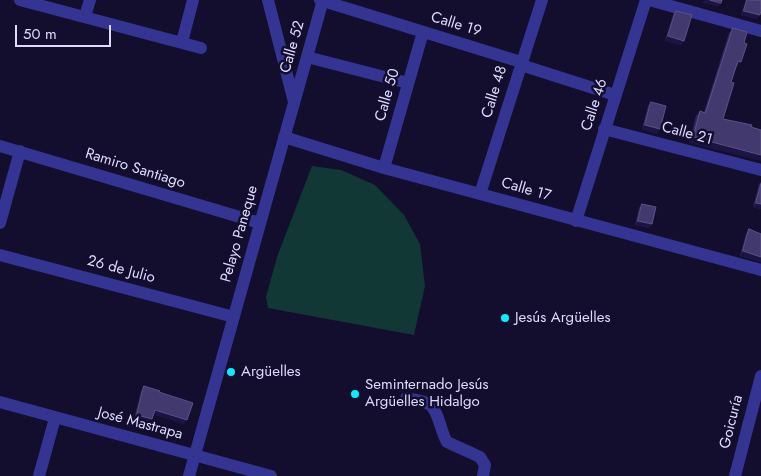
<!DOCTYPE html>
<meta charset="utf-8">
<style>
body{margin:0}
#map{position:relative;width:761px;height:476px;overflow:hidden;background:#130e2e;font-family:Jost,sans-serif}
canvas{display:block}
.scale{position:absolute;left:15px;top:25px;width:96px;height:22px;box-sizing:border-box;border:2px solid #dedbff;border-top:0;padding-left:6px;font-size:15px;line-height:18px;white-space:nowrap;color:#dedbff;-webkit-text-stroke:4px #130e2e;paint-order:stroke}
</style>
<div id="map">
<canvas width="761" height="476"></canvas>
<div class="scale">50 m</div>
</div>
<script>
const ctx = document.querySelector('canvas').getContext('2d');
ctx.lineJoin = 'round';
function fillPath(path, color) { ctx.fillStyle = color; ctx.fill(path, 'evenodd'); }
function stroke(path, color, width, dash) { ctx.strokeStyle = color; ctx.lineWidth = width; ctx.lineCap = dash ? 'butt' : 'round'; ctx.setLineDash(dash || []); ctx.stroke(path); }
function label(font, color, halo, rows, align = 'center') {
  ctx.font = font + ' Jost,sans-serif'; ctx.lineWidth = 5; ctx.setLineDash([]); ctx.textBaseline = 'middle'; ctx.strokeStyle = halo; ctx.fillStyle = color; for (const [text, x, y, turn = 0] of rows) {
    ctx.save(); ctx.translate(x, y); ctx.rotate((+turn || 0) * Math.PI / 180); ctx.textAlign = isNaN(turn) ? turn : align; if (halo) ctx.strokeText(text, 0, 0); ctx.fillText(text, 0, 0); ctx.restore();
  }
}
const green = new Path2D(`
 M 312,166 L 341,170 L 375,185 L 404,215 L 420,244 L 425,286 L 414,335 L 268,308 L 266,297 L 277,257 Z`);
const minor = new Path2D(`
 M 20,0 L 201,48
 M 268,0 L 294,102
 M 320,0 L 521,62
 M 649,0 L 761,31
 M 85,16 L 90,0
 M 182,42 L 193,0
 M 307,57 L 408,83
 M 521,65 L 615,95
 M 604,129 L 761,170
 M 284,137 L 384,168 L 761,270
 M 0,146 L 260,223
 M 384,168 L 423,32
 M 480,194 L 542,0
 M 576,221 L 646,0
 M 0,223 L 20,151
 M 0,255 L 234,317
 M 406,398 C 432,403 433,402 441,427 C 443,433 444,437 447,442 L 480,457 L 485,465 L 483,476
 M 0,402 L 271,476
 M 39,476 L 55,418
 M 189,476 L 323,0
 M 735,476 L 761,376`);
const wall = new Path2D(`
 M 746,0 L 761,0 L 760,15 L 757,19 L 741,15 Z
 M 676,11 L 684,41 L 681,45 L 665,41 L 673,15 Z
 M 733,28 L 744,43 L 737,67 L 736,66 L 731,82 L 734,83 L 689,143 L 696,116 L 700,111 L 704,112 L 729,33 Z
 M 651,102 L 657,134 L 642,129 L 648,106 Z
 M 761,182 L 761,209 L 753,207 L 759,184 Z
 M 642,204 L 652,224 L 649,228 L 635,225 L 639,208 Z
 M 749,229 L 761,234 L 761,262 L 740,256 L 746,234 Z
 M 144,386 L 159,392 L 184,424 L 153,414 L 152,419 L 149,423 L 134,419 L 141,391 Z`);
const shadedWall = new Path2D(`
 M 705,0 L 710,0 L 721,3 L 718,7 L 702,3 Z
 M 744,11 L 760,15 L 757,19 L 741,15 Z
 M 668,36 L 684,41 L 681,45 L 665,41 Z
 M 738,61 L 741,62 L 737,67 L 734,66 Z
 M 645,125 L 660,129 L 657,134 L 642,129 Z
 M 693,137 L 761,155 L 761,161 L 689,143 Z
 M 756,203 L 761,204 L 761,209 L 753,207 Z
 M 638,221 L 652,224 L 649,228 L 635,225 Z
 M 743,251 L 761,257 L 761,262 L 740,256 Z
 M 155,410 L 187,420 L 184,424 L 152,414 Z
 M 137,415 L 152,419 L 149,423 L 134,419 Z`);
const building = new Path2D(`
 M 710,0 L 722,0 L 721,3 Z
 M 747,0 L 761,0 L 761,10 L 760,15 L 744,11 Z
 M 676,11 L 692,15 L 684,41 L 668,36 Z
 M 733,28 L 747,32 L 744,43 L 747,44 L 741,62 L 738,61 L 731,82 L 734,83 L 723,119 L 752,125 L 751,127 L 761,130 L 761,155 L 693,137 L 700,111 L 705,113 Z
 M 651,102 L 666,106 L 660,129 L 645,125 Z
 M 761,184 L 761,204 L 756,203 Z
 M 642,204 L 656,207 L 652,224 L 638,221 Z
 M 749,229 L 761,234 L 761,257 L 743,251 Z
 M 144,386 L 160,391 L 159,392 L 193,403 L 187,420 L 155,410 L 152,419 L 137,415 Z`);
const markers = [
 [505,318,5,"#07efff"],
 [231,372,5,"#07efff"],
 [355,394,5,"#07efff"]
];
const streetNames = [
 ["Calle 19",456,25,17],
 ["Calle 52",293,47,-74],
 ["Calle 48",495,92,-73],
 ["Calle 50",388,95,-74],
 ["Calle 46",595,105,-72],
 ["Calle 21",687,134,15],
 ["Ramiro Santiago",135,169,17],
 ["Calle 17",526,190,16],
 ["Pelayo Paneque",240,234,-74],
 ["26 de Julio",121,270,15],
 ["Goicuría",732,422,-76],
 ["José Mastrapa",140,424,15]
];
const poiNames = [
 ["Jesús Argüelles",515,318],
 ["Argüelles",241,372],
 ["Seminternado Jesús",365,385],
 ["Argüelles Hidalgo",365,402]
];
fillPath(green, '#113835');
stroke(minor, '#343492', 12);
fillPath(wall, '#2f265d');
fillPath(shadedWall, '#1c1443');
fillPath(building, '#42396f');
stroke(building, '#5a5285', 1);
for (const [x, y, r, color] of markers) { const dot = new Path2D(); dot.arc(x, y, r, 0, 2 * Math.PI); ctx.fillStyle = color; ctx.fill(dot); stroke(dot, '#130e2e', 2); }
label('15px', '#dedbff', '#130e2e', streetNames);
label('15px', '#dedbff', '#130e2e', poiNames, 'left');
</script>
